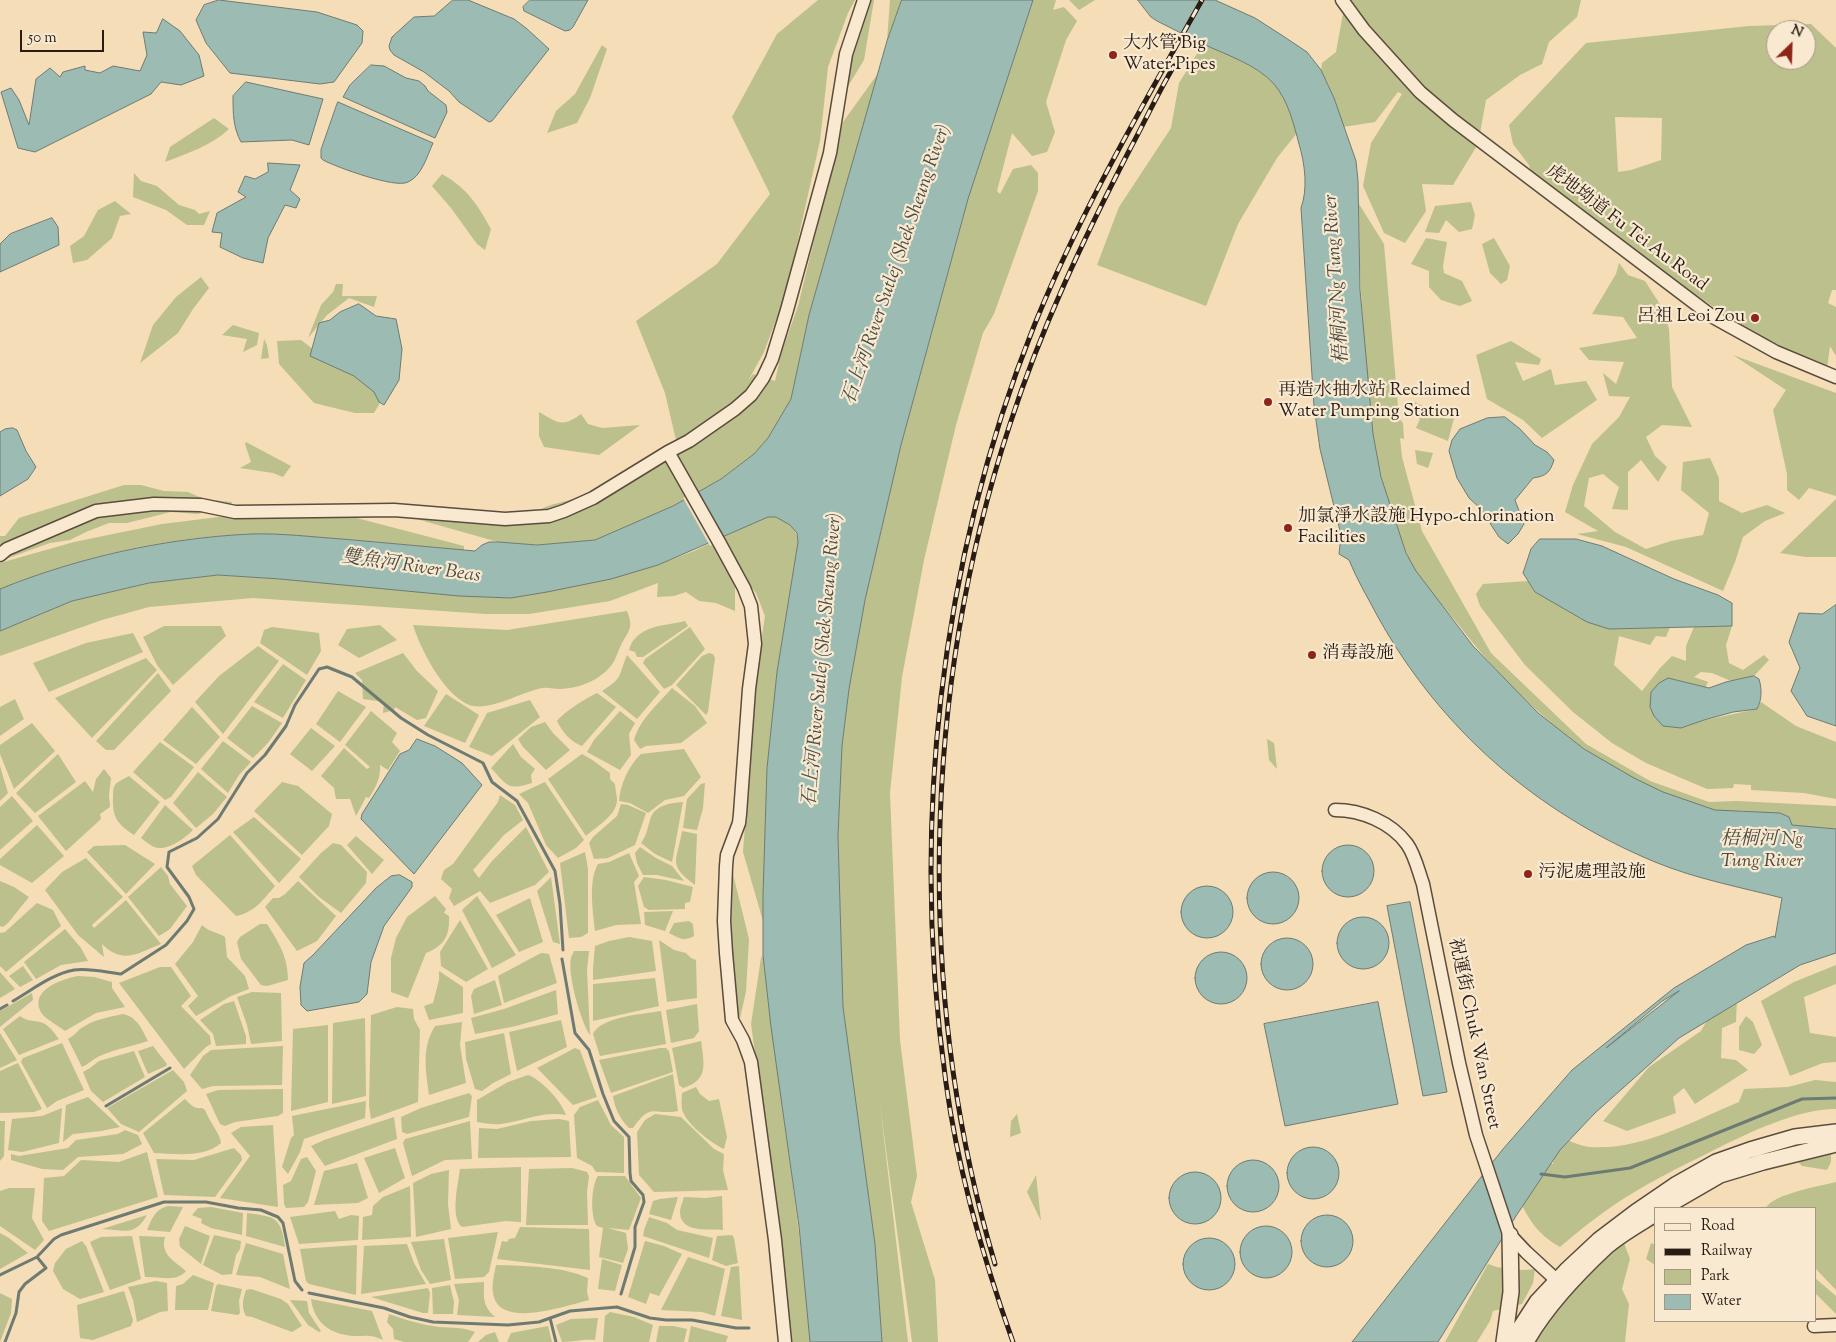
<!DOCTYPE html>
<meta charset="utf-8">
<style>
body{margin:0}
#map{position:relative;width:1836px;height:1342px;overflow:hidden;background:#f4ddb7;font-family:"Sorts Mill Goudy",serif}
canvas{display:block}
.legend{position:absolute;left:1654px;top:1207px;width:162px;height:115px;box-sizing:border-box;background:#f8e9d0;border:1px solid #a59785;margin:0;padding:6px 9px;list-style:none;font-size:15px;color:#281c15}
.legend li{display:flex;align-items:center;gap:10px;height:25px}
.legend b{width:25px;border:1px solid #a59785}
.north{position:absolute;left:1766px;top:20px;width:50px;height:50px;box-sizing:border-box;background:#f8e9d0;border:1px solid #a59785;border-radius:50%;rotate:24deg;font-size:14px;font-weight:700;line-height:20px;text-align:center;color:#281c15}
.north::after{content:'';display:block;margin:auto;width:18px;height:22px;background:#8f2418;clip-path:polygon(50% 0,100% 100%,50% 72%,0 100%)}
.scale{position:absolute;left:20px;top:30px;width:84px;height:22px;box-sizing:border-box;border:2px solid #281c15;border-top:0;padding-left:6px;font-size:15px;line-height:18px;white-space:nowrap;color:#281c15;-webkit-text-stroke:4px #f8e9d0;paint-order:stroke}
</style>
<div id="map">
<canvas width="1836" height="1342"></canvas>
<ul class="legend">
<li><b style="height:6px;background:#f8e9d0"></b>Road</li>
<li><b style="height:6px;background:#281c15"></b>Railway</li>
<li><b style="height:14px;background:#bcc08d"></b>Park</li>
<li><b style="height:14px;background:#9cbbb2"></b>Water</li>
</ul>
<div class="north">N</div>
<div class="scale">50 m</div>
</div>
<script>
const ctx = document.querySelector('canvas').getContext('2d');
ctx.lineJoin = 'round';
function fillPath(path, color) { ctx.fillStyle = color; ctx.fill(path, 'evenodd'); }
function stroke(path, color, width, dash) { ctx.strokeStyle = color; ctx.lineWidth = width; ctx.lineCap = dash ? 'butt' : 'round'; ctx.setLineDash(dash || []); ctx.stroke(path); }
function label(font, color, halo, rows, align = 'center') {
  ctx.font = font + ' "Sorts Mill Goudy","Noto Serif SC",serif'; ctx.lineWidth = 4.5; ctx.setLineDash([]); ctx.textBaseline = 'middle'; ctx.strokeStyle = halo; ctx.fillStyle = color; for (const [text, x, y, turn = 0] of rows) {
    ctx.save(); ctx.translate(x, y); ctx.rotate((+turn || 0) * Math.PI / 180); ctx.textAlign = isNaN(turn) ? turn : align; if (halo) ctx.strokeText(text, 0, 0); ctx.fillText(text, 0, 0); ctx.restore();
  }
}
const green = new Path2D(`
 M 818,0 L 855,0 L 848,13 L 828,67 L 820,141 L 786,293 L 764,352 L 748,381 L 753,374 L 775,381 L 781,354 L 798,306 L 843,122 L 879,72 L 809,315 L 791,399 L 768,438 L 754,454 L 721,479 L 673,506 L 595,540 L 537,545 L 498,542 L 392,512 L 535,514 C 546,503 566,503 581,496 C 614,482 649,465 679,445 L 675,436 L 665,393 L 636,321 L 717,264 L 770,194 L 732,117 L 777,34 Z
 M 869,0 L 874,0 L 864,60 L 844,93 L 852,57 Z
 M 890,0 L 902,0 L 887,41 Z
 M 1033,0 L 1056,0 L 1053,10 L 1064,7 L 1077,21 L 1066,40 L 1046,102 L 1055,132 L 1047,152 L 1032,156 L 1012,133 L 997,191 L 1000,194 L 1013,169 L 1031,165 L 1038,173 L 1038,191 L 994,314 L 983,333 L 956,425 L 924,560 L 902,677 L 890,793 L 900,1040 L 917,1176 L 911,1202 L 935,1280 L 938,1342 L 912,1342 L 880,1105 L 908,1342 L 882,1342 L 875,1244 L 843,1007 L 838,836 L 842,746 L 849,689 L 865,600 L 901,445 L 968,199 Z
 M 1069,0 L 1095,0 L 1079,10 Z
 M 1336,0 L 1581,0 L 1577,17 L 1549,42 L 1542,64 L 1520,75 L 1486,100 L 1478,144 L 1453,185 L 1422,184 L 1426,211 L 1405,243 L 1384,233 L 1363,186 L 1371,143 L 1402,94 L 1398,92 L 1375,122 L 1343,127 L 1334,98 L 1321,70 L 1322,63 L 1336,52 L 1344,8 Z
 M 1811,24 L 1836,48 L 1836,290 L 1832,290 L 1828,303 L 1836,307 L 1836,356 L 1830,346 L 1827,368 L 1748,330 L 1696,295 L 1695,296 L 1532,175 L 1529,165 L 1513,144 L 1509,125 L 1586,43 L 1749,26 ZM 1776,30 L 1806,30 L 1806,60 L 1776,60 ZM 1615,117 L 1662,118 L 1661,160 L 1631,170 L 1618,172 Z
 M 1203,44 C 1226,52 1265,69 1279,90 C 1287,103 1292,119 1297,133 L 1277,158 L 1238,224 L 1206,306 L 1097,265 L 1119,207 L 1171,128 L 1179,83 Z
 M 602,45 L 607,49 L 590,98 L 577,123 L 547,133 L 556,111 L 575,94 Z
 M 214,118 L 229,129 C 211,146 188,153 165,162 L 170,147 Z
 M 134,173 L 141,181 L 157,186 L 179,205 L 195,210 L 199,214 L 210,211 L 204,225 L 187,225 L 166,210 L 133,197 Z
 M 442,174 C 467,188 477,204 491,229 L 485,250 L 477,244 L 451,208 L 432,186 Z
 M 115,201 L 131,214 L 120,216 L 112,238 L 87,260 L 73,263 L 70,246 L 84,236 L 98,210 Z
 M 1471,202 L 1475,215 L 1472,229 L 1459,232 L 1446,220 L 1439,233 L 1425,232 L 1435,206 Z
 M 1359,204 L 1384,244 L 1399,418 L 1403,423 L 1404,439 L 1400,438 L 1402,457 L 1422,531 L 1491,653 L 1586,744 L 1650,781 L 1709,802 L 1737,801 L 1836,806 L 1836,829 C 1821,828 1806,828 1791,825 C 1778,822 1766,815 1753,812 C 1741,809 1727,813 1713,810 C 1611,785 1520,706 1458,624 C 1440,601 1416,579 1406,552 C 1393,520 1383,487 1376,453 C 1370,423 1369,391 1366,360 C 1361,308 1359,256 1359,204 Z
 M 1426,238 L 1447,242 L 1443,266 L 1444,273 L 1462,281 L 1472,301 L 1460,306 L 1441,300 L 1429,287 L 1429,271 L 1411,264 Z
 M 1494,238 L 1510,266 L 1507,280 L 1501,284 L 1490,273 L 1482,244 Z
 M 1619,263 L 1628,275 L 1645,281 L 1663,309 L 1669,329 L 1672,387 L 1692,427 L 1662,425 L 1646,437 L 1655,456 L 1667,467 L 1658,482 L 1641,460 L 1628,472 L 1628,510 L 1612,509 L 1619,487 L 1603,474 L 1589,478 L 1584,506 L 1615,532 L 1646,549 L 1671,541 L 1703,535 L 1709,513 L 1681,490 L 1683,462 L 1710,458 L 1719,478 L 1719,501 L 1742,513 L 1767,505 L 1785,513 L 1765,521 L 1743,537 L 1735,562 L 1723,591 L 1626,547 L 1577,534 L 1598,531 L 1565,512 L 1573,485 L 1592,444 L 1619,417 L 1630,397 L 1609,396 L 1603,373 L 1616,384 L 1624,362 L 1589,360 L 1579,348 L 1637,338 L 1623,317 L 1592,314 L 1616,274 Z
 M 201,277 L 209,288 L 193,309 L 178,333 L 140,363 L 153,325 L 176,297 Z
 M 336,284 L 343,284 L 342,296 L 377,296 L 374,307 L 349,298 L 327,315 L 308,338 L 321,305 L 333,292 Z
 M 233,325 L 259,333 L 257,345 L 243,352 L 247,339 L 222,335 Z
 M 264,339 L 267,345 L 269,358 L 261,359 Z
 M 301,340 L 322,356 L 348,368 L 384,396 L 374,413 L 355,413 L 314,403 L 279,364 L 277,341 Z
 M 1511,341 L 1541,359 L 1539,365 L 1515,362 L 1523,381 L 1551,369 L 1555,385 L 1586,381 L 1597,400 L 1542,438 L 1523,420 L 1487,399 L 1476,355 Z
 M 1733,355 L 1836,393 L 1836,496 L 1809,488 L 1799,500 L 1787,490 L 1787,474 L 1773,410 L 1786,390 Z
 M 1415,402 L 1447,419 L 1454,418 L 1448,441 L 1416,428 L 1420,419 L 1412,416 Z
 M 539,412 C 558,423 562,428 581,414 L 588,424 L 602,428 L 640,425 L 599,455 L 544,447 L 539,436 Z
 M 246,442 L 291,466 L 283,477 L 273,473 L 240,468 L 251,462 L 245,444 Z
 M 1415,450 L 1433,453 L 1428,468 L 1417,464 Z
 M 124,485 L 141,485 L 164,491 L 188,492 L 204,499 L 232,502 L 230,507 L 197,514 L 171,512 L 127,523 L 109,523 L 86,532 L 70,540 L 50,543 L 0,561 L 0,536 L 5,536 L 19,518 Z
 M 1836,499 L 1836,557 L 1806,557 L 1780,553 Z
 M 251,513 L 349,516 L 464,546 L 464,550 C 424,546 384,543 343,539 C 313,537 282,534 252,534 C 166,537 79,557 0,589 L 0,563 L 74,542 L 162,524 Z
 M 768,517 C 784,515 797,527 798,542 L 777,672 L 767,768 L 763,921 L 743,852 L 756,674 L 765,616 L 756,593 L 752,588 L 736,559 L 733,557 L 735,568 L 735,611 L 716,603 L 699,601 L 686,592 L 674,596 L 657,597 L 658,583 L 610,601 L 529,614 L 486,614 L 253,598 L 149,607 L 102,620 L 0,656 L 0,631 L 72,601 L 150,583 L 218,575 L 280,579 L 662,563 L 694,551 L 756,521 Z
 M 1528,581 L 1535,592 L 1613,629 L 1670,627 L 1666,637 L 1656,636 L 1650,645 L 1619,636 L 1614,665 L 1642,691 L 1660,668 L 1672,656 L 1686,661 L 1686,646 L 1694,627 L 1732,626 L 1726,645 L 1729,663 L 1743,670 L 1764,655 L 1769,660 L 1754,676 L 1731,681 L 1712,673 L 1701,672 L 1694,677 L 1708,682 L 1705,688 L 1671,679 L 1681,728 L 1701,721 L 1757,709 L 1761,702 L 1796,726 L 1836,742 L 1836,799 L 1804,793 L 1751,790 L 1751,785 L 1734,784 L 1733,788 L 1707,789 L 1646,763 L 1612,743 L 1573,712 L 1525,665 L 1480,606 L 1476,594 L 1483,584 Z
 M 627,611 C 634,628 629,630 621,645 C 618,651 616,658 613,663 C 601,680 581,688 560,689 C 554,689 548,687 542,688 C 520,692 485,715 465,703 C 441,689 421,650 413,625 L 507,630 Z
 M 685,621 L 688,626 L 643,657 L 637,657 L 635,652 L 629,650 C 636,625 664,626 685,621 Z
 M 380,625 L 397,640 L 359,658 L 338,645 L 347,629 Z
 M 164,626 L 221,626 L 226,636 L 173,685 L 157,665 L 143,637 Z
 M 272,627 L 319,633 L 321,651 L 307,675 L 260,643 L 264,630 Z
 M 690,627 L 705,649 L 672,685 L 664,689 L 643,663 L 645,659 Z
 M 133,633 L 143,652 L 49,692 L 33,663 L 86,643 Z
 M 258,646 L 279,661 L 223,734 L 195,702 L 219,676 Z
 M 403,653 L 417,671 L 438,691 L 426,718 L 417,720 L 395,707 L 394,710 L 383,713 L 384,702 L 363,699 L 362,680 L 355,673 Z
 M 709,653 L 713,654 L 715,658 L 708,712 L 706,715 L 676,685 L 702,656 Z
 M 627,655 L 660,692 L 637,719 L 602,691 C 624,677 618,676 627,655 Z
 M 146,658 L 157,670 L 92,738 L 55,698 Z
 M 283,664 L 306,680 L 283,718 L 254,702 Z
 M 158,673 L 171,691 L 114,750 L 106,750 L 96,741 Z
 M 672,688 L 695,706 L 707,723 L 681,743 L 646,746 L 640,749 L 634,740 C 640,719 658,704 672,688 Z
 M 338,691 L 366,707 L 340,742 L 316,724 Z
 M 597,693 L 616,707 L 582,746 C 570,741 563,733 557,721 C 564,712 586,698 597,693 Z
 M 446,694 L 479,715 L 465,743 L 424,726 Z
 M 15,699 L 24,719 L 0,736 L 0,707 Z
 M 530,700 L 540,717 L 492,756 L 469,747 L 487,713 Z
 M 252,706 L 282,723 L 268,743 L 253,758 L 227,738 Z
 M 192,707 L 220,737 L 196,764 L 163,740 Z
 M 371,711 L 397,733 L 392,742 L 400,751 L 388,770 L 380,765 C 381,777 376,787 369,798 L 366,797 L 356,816 L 350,799 L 336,799 L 334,788 L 321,776 L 344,748 L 367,769 L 370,767 L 345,745 Z
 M 620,711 L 635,723 L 629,734 L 631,755 L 620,770 L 587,752 L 594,740 Z
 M 545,722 L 553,733 L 570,750 L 546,770 L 523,747 L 518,739 L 531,727 Z
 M 32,723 L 55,751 L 14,789 L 0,754 L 0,745 Z
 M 311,728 L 335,746 L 312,771 L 290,754 Z
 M 1267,739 L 1274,743 L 1277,769 L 1269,760 Z
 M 223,741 L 251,762 L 239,775 L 228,793 L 201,769 Z
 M 160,742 L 194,767 L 171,797 L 165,800 L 133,772 Z
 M 513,744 L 521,757 L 535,769 L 531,775 L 532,783 C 507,791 507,785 491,768 Z
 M 684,749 L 701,777 L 684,796 L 665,800 L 648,813 L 630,803 L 619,801 C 620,785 629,765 641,754 Z
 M 58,754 L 76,782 L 35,813 L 16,793 Z
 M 582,754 L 591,759 L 610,773 L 610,779 L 615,784 C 615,789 617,795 617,800 C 617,815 596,827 586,836 L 548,779 Z
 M 0,766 L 8,793 L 0,801 Z
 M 104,769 L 111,778 L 109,795 L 110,807 L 100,814 L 101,819 L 66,851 L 38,816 L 85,781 L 93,792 L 96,779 Z
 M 198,772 L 227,797 L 213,814 L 196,828 L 173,803 Z
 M 129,776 L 160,802 L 134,835 C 117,824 112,817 113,796 C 113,792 113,788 115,785 C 118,781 124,779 129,776 Z
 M 282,782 L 298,786 L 332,814 L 329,826 L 302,855 L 254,811 Z
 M 545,782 L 584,840 L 576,848 L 558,858 L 546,845 L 528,803 L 519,794 Z
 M 705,783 L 703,808 L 697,830 L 683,828 L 687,799 L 701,784 Z
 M 500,795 L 515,805 L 523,820 L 504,835 L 473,870 L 479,878 L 492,861 L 526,827 L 549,872 L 535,885 L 490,903 L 480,891 L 454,906 L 449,898 L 452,889 L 441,879 L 444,870 L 453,864 L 498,802 Z
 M 12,796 L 33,821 L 0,850 L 0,807 Z
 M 683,802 L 672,862 L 655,854 L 641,843 C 647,835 647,829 650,820 C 654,805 670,803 683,802 Z
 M 621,804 L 628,805 L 646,813 L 635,845 L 608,858 L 594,859 L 589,843 L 593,837 L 617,816 Z
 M 165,805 L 193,830 C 185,838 167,852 154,847 C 150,845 145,841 141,838 Z
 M 254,817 L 301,859 L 279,883 L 233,832 Z
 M 37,825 L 64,856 L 32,883 L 0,865 L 0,859 Z
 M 682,831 L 697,834 L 695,885 C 667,864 677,862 682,831 Z
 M 230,835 L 275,886 C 263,900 255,912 236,916 L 196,875 L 192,866 Z
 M 356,836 L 384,860 L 372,874 L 347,845 Z
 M 333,843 L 341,845 L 367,872 L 366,883 L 341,913 L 319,897 L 299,877 L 321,853 Z
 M 125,845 L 155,864 L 126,894 L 87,852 L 94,846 Z
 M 640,847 L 656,858 L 672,866 L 684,881 L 657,875 L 643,875 L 637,863 L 635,853 Z
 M 585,852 L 588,869 L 588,933 L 581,937 L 569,938 L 560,863 Z
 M 629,853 L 639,876 L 634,882 L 641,924 L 616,925 L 595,931 C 593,912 588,881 598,864 L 609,862 Z
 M 86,858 L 123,897 L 92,925 L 94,928 L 126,900 L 161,944 C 138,953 123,965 102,944 L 104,957 L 78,935 L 45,890 L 62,872 Z
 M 730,862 L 749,939 L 746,992 L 740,1018 L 736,1014 L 729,934 Z
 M 161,867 L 168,876 L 170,884 L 187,906 L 170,929 L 159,936 L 128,897 Z
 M 551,877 L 560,944 L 553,942 L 537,891 Z
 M 644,877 L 666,880 L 693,887 L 690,902 L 685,903 L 685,909 L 649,910 L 644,907 L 638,886 Z
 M 0,881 L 14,887 L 29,897 L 8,923 L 3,927 L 0,926 Z
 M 298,881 L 336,916 L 317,941 L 297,951 L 265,907 L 273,898 L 279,898 L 285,894 Z
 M 435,896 L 446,909 L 444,913 L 449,916 C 450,936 444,946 426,953 L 408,998 L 391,992 L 391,958 L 396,938 L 407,917 Z
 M 477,896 L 516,955 L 492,968 L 462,910 Z
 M 530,898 L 543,942 L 519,952 L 496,915 Z
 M 37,903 L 53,910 L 61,926 L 6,972 L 0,966 L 0,933 L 5,932 Z
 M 673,911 L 665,931 L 645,925 L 644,912 Z
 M 460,920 L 488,969 L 466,982 L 441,966 L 440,952 Z
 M 689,921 L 693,924 L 694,936 C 684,942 679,938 669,933 L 674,923 Z
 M 260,924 L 267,924 C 279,943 288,957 288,980 L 267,986 L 261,985 L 241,959 L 237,942 L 240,937 Z
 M 202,925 C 209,932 217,932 225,937 L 227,957 L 245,976 L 249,989 L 231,996 L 196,1016 L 188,1006 L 198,996 L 175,964 L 193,942 Z
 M 65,929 L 81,948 L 88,961 L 61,965 L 36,979 L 24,962 Z
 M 629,937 L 652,941 L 656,971 L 593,980 L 593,968 L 595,946 L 609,941 Z
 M 659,940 L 674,950 L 686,953 L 691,958 L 696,960 L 697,998 L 667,1002 Z
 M 574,951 L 589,951 L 587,970 L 590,1035 C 581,1023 567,973 571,958 C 572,955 573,953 574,951 Z
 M 541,953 L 549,954 L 557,983 L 504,1003 L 498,976 Z
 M 763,955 C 777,1084 800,1212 810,1342 L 789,1342 L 760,1090 L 751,1024 L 761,958 Z
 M 1836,965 L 1836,984 L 1804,997 L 1810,1033 L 1836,1037 L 1836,1062 L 1823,1063 L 1790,1076 L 1761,1001 L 1794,982 Z
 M 23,966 L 33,980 L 20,987 L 9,976 Z
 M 160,967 L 171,967 L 191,996 L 181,1006 L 210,1036 L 211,1044 L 206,1047 L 184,1069 L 119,983 Z
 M 439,971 L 463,987 L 463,1013 L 429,1020 L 424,1006 L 433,1003 L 439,980 Z
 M 0,972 L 15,989 L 0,998 Z
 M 78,976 L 94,977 L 112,982 L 112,988 L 125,1007 L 96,1013 L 65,1031 C 61,1028 44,1017 43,1015 C 26,991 62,979 78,976 Z
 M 655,978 L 659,1006 L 593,1021 L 593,984 Z
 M 495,980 L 502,1005 L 474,1014 L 471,996 L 474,989 Z
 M 556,990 L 558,1014 L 516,1026 L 475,1034 L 471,1018 L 504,1009 Z
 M 252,992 L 281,993 L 282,1041 L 251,1044 L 247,1025 L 237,997 Z
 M 32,993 L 33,1000 L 0,1027 L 0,1011 Z
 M 1737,998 L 1736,1022 L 1722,1028 L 1721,1058 L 1736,1060 L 1748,1070 L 1695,1104 L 1684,1088 L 1673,1097 L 1676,1113 L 1627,1131 L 1603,1121 L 1649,1067 L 1701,1031 L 1712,1012 Z
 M 234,1001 L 246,1036 L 246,1044 L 216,1046 L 213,1034 L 200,1020 L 224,1004 Z
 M 697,1004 L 699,1031 L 694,1038 L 671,1043 L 666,1010 Z
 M 397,1007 L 413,1009 L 414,1019 L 420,1030 L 418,1102 L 371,1119 L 369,1106 L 371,1015 Z
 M 661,1011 L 666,1044 L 600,1056 L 593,1034 C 600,1017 643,1014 661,1011 Z
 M 123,1014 C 137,1017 142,1029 148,1041 C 133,1046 116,1049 102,1055 C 94,1058 89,1064 82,1067 L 68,1039 C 73,1036 76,1033 80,1029 C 92,1020 109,1017 123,1014 Z
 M 20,1016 C 29,1022 31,1020 40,1022 C 49,1024 54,1033 59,1039 L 19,1055 L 3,1029 Z
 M 1746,1016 L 1753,1022 L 1762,1045 L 1754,1054 L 1739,1050 L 1739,1027 Z
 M 365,1018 L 366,1096 L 332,1104 L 333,1023 Z
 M 561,1020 L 567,1047 L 517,1071 L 509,1032 Z
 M 462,1022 L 460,1045 L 466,1083 L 429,1095 C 426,1070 421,1049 435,1026 Z
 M 328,1025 L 328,1102 L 291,1111 L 293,1029 Z
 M 0,1033 L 17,1060 L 0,1068 Z
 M 504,1033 L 511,1074 L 493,1083 L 482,1091 L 475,1089 L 466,1059 L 465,1042 Z
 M 701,1041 C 704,1064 709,1080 683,1088 L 679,1085 L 672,1048 Z
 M 62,1043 L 84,1090 L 57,1101 L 47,1108 L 21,1062 L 23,1058 Z
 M 153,1046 L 167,1064 L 166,1066 L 148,1074 L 138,1051 Z
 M 283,1046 L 282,1085 L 213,1086 L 202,1089 L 190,1075 L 203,1056 L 211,1050 Z
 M 575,1048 L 580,1050 L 597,1097 L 573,1105 L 537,1068 Z
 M 660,1048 L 666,1048 L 669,1051 L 673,1072 L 611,1093 L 599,1060 Z
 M 134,1051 L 145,1077 L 103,1102 L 91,1091 L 83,1072 L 90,1068 L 99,1061 Z
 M 18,1063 L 42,1109 L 34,1112 L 0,1113 L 0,1071 Z
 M 173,1070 L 184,1082 L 187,1091 L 139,1132 L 121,1124 L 107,1108 Z
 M 673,1074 L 678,1111 C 654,1116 652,1101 633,1128 L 629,1128 C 620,1119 615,1109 613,1096 Z
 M 528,1075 C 542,1080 561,1101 566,1115 C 541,1111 525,1121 501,1124 C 494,1125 485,1123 477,1122 L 477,1100 L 508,1082 Z
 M 1815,1080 L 1836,1082 L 1836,1109 C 1797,1109 1748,1133 1714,1150 C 1680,1167 1645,1184 1614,1205 C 1595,1218 1577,1232 1560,1247 C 1535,1233 1528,1217 1515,1192 L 1526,1158 L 1553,1164 L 1557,1135 C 1566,1139 1579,1146 1589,1147 C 1641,1151 1693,1121 1739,1102 L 1744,1089 L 1788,1087 Z
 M 696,1087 L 700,1094 L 709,1101 L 719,1099 L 727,1137 L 724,1149 C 711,1143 685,1123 682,1109 C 681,1104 682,1098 682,1093 Z
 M 283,1089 L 283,1113 L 278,1116 L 235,1122 L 225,1126 L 220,1124 L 206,1094 L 218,1090 Z
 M 469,1093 L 472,1096 L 469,1117 L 407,1134 L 402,1132 L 401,1117 L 421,1108 Z
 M 88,1097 L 120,1127 L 101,1131 L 73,1134 L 63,1142 L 66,1105 Z
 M 185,1099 C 191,1105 194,1109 202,1108 L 205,1110 C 209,1121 221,1135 221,1143 C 205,1158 175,1154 154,1153 L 143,1133 Z
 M 598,1100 L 611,1125 L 624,1137 L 624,1173 L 596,1172 L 592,1166 L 577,1158 L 574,1115 L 580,1107 Z
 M 366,1101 L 365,1118 L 304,1139 L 300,1152 L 288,1174 L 282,1167 L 291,1138 L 294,1135 L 292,1116 Z
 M 62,1108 L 59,1143 L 22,1152 L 8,1150 L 12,1119 L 42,1116 Z
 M 655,1114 L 681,1117 L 714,1149 L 724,1154 L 723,1170 L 728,1190 L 654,1192 L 639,1175 L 637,1132 L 645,1120 Z
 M 1017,1114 L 1021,1133 L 1010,1137 L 1011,1121 Z
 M 394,1117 L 397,1139 L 325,1166 L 311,1146 L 324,1140 Z
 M 559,1119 L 569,1121 L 571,1157 L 478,1158 L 479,1128 L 497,1129 L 531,1121 Z
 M 0,1121 L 5,1121 L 4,1156 L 0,1161 Z
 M 470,1121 L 472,1159 L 445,1160 L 412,1176 L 403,1143 L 405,1139 Z
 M 273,1125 L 278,1207 L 220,1198 L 250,1156 L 231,1133 L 241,1127 Z
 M 125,1130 L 138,1135 L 142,1144 L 123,1154 L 78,1157 L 63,1170 L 42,1169 L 11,1160 L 11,1154 L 19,1156 L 68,1148 L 76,1140 L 118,1134 Z
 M 1836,1140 L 1836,1153 L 1831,1155 L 1831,1162 L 1827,1170 L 1802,1166 L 1788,1151 Z
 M 234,1148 L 241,1155 L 242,1160 L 215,1197 L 164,1195 L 156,1159 L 194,1160 Z
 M 395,1148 L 405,1178 L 379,1193 L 364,1158 Z
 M 147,1152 L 158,1197 L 49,1231 L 42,1221 L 44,1178 L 64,1176 L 81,1160 L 119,1162 Z
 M 307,1157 L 316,1171 L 308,1202 L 304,1207 L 286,1208 L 284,1204 L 283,1185 L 291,1181 L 301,1159 Z
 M 357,1163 L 368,1198 L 358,1203 L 314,1205 L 324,1171 Z
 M 521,1167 L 521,1222 L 506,1221 L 462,1227 C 450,1218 458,1184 460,1169 Z
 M 572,1168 L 587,1172 L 589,1176 L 587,1192 L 588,1225 L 526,1225 L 529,1169 Z
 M 449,1170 L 448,1204 L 451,1229 L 416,1237 L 413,1183 L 431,1174 Z
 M 1036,1175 L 1041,1221 L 1027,1192 Z
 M 598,1176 L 625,1176 L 641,1198 L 629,1230 L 608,1228 L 626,1233 L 628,1249 L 623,1263 L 599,1257 L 603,1228 L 597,1226 C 590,1216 591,1186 598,1176 Z
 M 1836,1182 L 1836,1290 L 1815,1268 L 1815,1208 L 1766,1208 C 1773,1194 1820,1186 1836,1182 Z
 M 410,1186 L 411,1237 L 362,1240 L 363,1217 L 372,1215 L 373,1206 L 383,1197 Z
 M 9,1188 L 35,1188 L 32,1218 L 44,1240 L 35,1250 L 0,1226 L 0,1191 Z
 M 722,1196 L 723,1230 C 708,1229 680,1233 680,1212 C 680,1208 683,1201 684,1197 L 706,1198 Z
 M 678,1197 L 671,1220 L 649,1214 L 653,1201 L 660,1199 Z
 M 168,1206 L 183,1207 L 170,1232 L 147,1230 C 152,1219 155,1209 168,1206 Z
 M 211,1207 L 243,1213 L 242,1235 L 211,1228 L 201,1223 L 202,1219 L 192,1215 L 198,1208 Z
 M 335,1211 L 339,1219 L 351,1215 L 359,1216 L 358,1240 L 299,1244 L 290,1217 Z
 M 247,1213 C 275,1217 281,1216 285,1247 L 246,1236 Z
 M 147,1215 C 134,1237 125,1230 102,1229 Z
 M 649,1217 L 667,1223 L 677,1230 L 713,1238 L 709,1258 L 643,1236 L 644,1230 Z
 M 185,1226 L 210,1236 L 201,1264 L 180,1247 L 179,1239 Z
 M 520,1227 L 589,1229 L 590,1270 L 497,1259 L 502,1241 L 507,1242 L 509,1239 L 515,1238 Z
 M 498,1232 L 489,1272 L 484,1277 L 455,1279 L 448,1238 Z
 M 0,1233 L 9,1238 L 28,1253 L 0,1269 Z
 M 214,1235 L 241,1241 L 240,1249 L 236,1255 L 232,1274 L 222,1275 L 203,1265 Z
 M 732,1235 L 734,1238 L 738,1263 L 726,1266 L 712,1260 L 717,1236 Z
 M 132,1236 L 141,1279 L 110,1290 L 90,1242 L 101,1237 Z
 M 139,1236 L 165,1237 C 160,1254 174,1261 186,1271 C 176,1283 159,1276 145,1277 Z
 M 444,1239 L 451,1280 L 430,1284 L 421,1270 L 411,1242 Z
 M 82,1241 L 86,1246 L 104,1292 L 80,1299 L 63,1289 L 53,1271 L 55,1263 L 66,1249 Z
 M 645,1241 L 664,1246 L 682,1254 L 659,1296 L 650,1293 L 646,1304 L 628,1297 Z
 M 1606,1241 L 1624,1243 L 1630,1259 L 1622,1289 L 1629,1304 L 1625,1342 L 1508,1342 Z
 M 246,1243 L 283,1254 L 290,1289 L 260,1277 L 236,1275 Z
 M 1651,1243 L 1655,1245 L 1655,1265 L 1646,1259 Z
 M 407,1244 L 414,1263 L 426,1284 L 361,1294 L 364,1246 Z
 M 357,1245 L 356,1295 L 309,1284 L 306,1281 L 300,1249 Z
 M 688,1257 L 725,1269 L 715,1316 L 702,1312 L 661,1310 Z
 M 602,1259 L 622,1265 L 615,1291 L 598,1289 Z
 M 1488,1264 C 1503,1270 1519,1271 1535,1269 L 1533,1283 L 1522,1304 L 1493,1311 L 1490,1321 L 1477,1342 L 1445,1342 Z
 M 496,1265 C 524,1266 562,1266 588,1278 L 587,1292 L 589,1300 C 568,1305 507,1327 495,1300 C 490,1289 494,1276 496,1265 Z
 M 739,1266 L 742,1320 L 721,1316 L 731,1267 Z
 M 193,1275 L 214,1283 L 208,1310 L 175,1310 L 176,1286 L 183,1284 Z
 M 1815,1278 L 1836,1296 L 1836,1314 L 1815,1293 Z
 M 156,1281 L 167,1283 L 168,1311 L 160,1312 L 137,1322 L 133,1300 L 128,1287 Z
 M 484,1282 C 484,1298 482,1305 495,1317 L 457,1315 L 459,1300 L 454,1284 Z
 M 218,1284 L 242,1289 L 239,1301 L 240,1313 L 238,1315 L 211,1311 L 216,1286 Z
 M 450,1285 L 454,1302 L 453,1314 L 433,1314 L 432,1288 Z
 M 428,1288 L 430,1293 L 428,1313 L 423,1313 L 371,1297 Z
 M 251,1289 L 281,1299 L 288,1304 L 302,1326 L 292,1332 L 252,1317 L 246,1316 C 241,1307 243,1299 246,1290 Z
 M 124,1291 L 133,1320 L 131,1326 L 93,1340 L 80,1338 L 77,1305 Z
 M 0,1293 L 12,1299 L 11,1313 L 0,1342 Z
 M 311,1299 L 372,1311 L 383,1340 C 370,1334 368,1336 355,1336 C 331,1335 314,1323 311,1299 Z
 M 290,1300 L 307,1301 L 309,1313 L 321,1331 L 319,1332 L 308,1325 Z
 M 610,1312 L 634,1317 L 653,1325 L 649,1342 L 603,1342 L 605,1316 Z
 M 389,1314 C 406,1320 422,1325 439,1327 C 452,1328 463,1327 475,1332 L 468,1342 L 404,1342 L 394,1339 L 393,1329 L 387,1322 Z
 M 598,1318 L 595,1340 C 582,1339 575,1342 562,1342 L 556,1325 L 571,1319 Z
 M 548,1326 L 552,1342 L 507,1342 L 511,1333 Z
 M 659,1326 L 673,1326 L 687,1329 L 684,1342 L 656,1342 Z
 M 691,1326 L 728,1336 L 726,1342 L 688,1342 Z
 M 495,1332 L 499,1342 L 478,1342 L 486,1335 Z`);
const water = new Path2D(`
 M 219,0 L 317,12 L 357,25 L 363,31 L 362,43 L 334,82 L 320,84 L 230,73 L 206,43 L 196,20 L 204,5 Z
 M 453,0 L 468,0 L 514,19 L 526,28 L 549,49 L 492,121 L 489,122 L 459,102 L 449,91 L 424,72 L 394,55 L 390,50 L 389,46 L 392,37 L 414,17 L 434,16 Z
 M 530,0 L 588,0 L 573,27 L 570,30 L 565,31 L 524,11 L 523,7 Z
 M 902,0 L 1033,0 L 968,199 L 901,445 L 865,600 L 849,689 L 842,746 L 838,836 L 843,1007 L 875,1244 L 882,1342 L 810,1342 L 799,1226 L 771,1027 L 763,955 L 763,895 L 767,768 L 777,672 L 798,542 L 797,533 L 790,525 L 776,517 L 768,517 L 658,565 L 611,579 L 547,592 L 511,598 L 459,596 L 280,579 L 218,575 L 149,583 L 72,601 L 0,631 L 0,589 C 79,557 166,538 251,534 C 281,533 312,537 342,539 C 387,543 431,547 475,551 L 482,545 L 489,542 L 498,542 L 537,545 L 595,540 L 673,506 L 700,491 L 721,479 L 754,454 L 768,438 L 791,399 L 809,315 L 887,41 Z
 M 1138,0 L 1215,0 L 1255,18 L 1280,34 L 1307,52 L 1321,70 L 1334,98 L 1356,161 L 1358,181 L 1360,290 L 1373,434 L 1381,477 L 1406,553 L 1416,571 L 1473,646 L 1538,713 L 1584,749 L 1634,778 L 1663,792 L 1715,810 L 1780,813 L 1789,817 L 1792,825 L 1836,829 L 1836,953 L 1800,965 L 1679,1038 L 1595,1113 L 1560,1150 L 1516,1216 L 1438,1342 L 1352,1342 L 1503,1149 L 1572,1070 L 1674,988 L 1746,945 L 1774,936 L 1775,938 L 1782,898 C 1740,887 1696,879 1655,862 C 1537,813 1440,729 1378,617 C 1368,598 1357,580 1349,560 L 1339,554 L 1341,535 L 1320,449 L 1314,406 L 1301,208 C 1308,189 1305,164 1299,144 C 1294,125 1288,100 1274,84 C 1256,64 1226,55 1201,43 C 1186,36 1172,28 1157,21 L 1151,17 ZM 1679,991 L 1606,1048 L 1661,1002 Z
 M 163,19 L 180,31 L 199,55 L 204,76 L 181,85 L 161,82 L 151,94 L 35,152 L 18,148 L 1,92 L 11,88 L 19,100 L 29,125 L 36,79 L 50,68 L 60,77 L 63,72 L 85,66 L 85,70 L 100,73 L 113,66 L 140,71 L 147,55 L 143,32 L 156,33 Z
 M 371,65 L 384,66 L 406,78 L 419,81 L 425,86 L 428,91 L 446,105 L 447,112 L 435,138 L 343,97 L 350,85 Z
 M 246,82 L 323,99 L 309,145 L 292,140 L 241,142 C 233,127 233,114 233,96 Z
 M 338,102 L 433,143 C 427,156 422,176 408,182 C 396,189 336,167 323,160 L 321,158 L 321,150 Z
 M 268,163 L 300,165 L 290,190 L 300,199 L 296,208 L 285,205 L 268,238 L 263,263 L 243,258 L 220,247 L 222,233 L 212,232 L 217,213 L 246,197 L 238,192 L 245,176 L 255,179 L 268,172 Z
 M 52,218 L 58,227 L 59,245 L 0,272 L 0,244 L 10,234 Z
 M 359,304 L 376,316 L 396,319 L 402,349 L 399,380 L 384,405 L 379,402 L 374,392 L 354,376 L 310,356 L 319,323 L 330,320 L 340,312 Z
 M 1505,417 L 1520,429 L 1535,445 L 1547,452 L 1554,460 C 1550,472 1547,476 1533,478 L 1515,500 L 1524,524 L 1518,534 L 1508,544 L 1499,537 L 1480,508 L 1469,498 L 1457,478 L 1449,451 L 1452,440 L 1460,429 L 1487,418 Z
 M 13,428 L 17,430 L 26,451 L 36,467 L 28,479 L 0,496 L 0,432 L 5,429 Z
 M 1540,539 L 1576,539 L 1602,546 L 1674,579 L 1718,595 L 1732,603 L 1732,626 L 1609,629 L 1587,622 L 1535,592 L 1523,573 L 1531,549 Z
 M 1836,605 L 1836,726 L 1807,716 L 1791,691 L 1800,668 L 1789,642 L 1799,613 L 1822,614 Z
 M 1754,676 L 1759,679 C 1762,689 1762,700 1757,709 L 1733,712 L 1704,720 L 1681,728 L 1663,726 L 1654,716 L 1650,707 L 1651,692 L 1659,683 L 1668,678 L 1709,688 L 1726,682 Z
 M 417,739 L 435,746 L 462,763 L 482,785 L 414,874 L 361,819 L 362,814 L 400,754 L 409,750 Z
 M1322 871a26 26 0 1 1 52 0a26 26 0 1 1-52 0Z
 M1247 898a26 26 0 1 1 52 0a26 26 0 1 1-52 0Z
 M 400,875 L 412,882 L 412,887 L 384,926 L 371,962 L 367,994 L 359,1002 L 307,1011 L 301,1005 L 300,987 L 304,963 L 313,955 L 376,888 L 391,876 Z
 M1181 912a26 26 0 1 1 52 0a26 26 0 1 1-52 0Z
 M 1410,902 L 1447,1092 L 1423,1096 L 1387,906 Z
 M1337 943a26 26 0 1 1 52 0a26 26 0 1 1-52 0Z
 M1261 964a26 26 0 1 1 52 0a26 26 0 1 1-52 0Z
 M1195 978a26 26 0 1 1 52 0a26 26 0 1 1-52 0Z
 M 1378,1002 L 1398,1104 L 1285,1126 L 1264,1024 Z
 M1287 1173a26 26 0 1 1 52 0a26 26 0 1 1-52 0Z
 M1227 1186a26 26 0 1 1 52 0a26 26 0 1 1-52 0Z
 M1169 1198a26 26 0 1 1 52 0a26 26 0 1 1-52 0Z
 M1301 1241a26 26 0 1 1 52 0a26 26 0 1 1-52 0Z
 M1240 1252a26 26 0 1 1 52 0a26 26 0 1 1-52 0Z
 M1183 1264a26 26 0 1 1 52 0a26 26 0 1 1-52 0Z`);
const pier = new Path2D(`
 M 697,490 L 725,539 L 710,546 L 683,498 Z`);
const stream = new Path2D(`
 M 562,959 L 575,1033 L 589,1050 L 603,1094 L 614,1121 L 629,1137 L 630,1173 L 631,1181 L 643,1195 L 644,1202 L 635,1227 L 635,1247 L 621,1294
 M 13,1001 C 32,990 52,974 74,970 C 90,968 105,972 121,974 L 166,945 L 187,921 L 194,909 L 189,897 L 167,867 L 169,852 L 197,838 L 218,819 L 247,773 L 265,755 L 286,726 L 295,705 L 319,669 L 327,667 L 352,677 L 401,718 L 428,735 L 483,763 L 492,782 L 517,801 L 555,871 L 560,904 L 563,950
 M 0,1009 L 7,1005
 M 106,1106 L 170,1068
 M 1541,1174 L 1565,1177 L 1630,1168 L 1802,1099 L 1836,1098
 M 0,1275 L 37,1257 L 54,1239 L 61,1235 L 164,1202 L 206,1202 L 238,1208 L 261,1210 L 278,1217 L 283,1223 L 295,1281 L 302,1290
 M 309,1293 L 384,1308 L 410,1317 L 433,1322 L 508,1325 L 539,1322 L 570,1311 L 617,1307 L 650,1318 L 666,1320 L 692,1320 L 736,1328 L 749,1328
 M 550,1318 L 556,1342
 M 5,1342 L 16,1313 L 19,1292 L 25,1284 L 46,1268 L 37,1257`);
const minor = new Path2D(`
 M 1342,0 L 1364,30 L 1420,92 L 1453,120 L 1713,317 L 1776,352 L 1836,377
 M 668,452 L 719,542 L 744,588 L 751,606 L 755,644 L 749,689 L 740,814 L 739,823 L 727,855 L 726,866 L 724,921 L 726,953 L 732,1020 L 743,1040 L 751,1062 L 775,1240 L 785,1342
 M 0,555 L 7,549 L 96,511 L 154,504 L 201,505 L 235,512 L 394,510 L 505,519 L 549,516 L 564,511 L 593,498 L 668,452 L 689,441 L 735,409 L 751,395 L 763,378 L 772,359 L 787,310 L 830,153 L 846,54 L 864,0
 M 1335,810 C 1361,810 1391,822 1407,844 C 1415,855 1418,870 1423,884 L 1459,1063 L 1476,1135 L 1509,1234 L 1526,1252 L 1564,1287
 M 1814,1326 L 1836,1325`);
const tertiary = new Path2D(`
 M 1663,1208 L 1720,1175 L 1763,1162 L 1836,1144
 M 1504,1342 L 1511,1292 L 1510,1235
 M 1511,1342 L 1537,1302 L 1568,1269 L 1599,1240 L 1636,1212 L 1677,1184 L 1716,1162 L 1750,1150 L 1795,1137 L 1836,1132
 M 1526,1342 C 1545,1308 1578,1273 1607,1246 C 1621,1234 1639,1224 1655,1214`);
const rail = new Path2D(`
 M 995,1264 C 915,995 922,690 1010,424 C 1041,328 1084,238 1130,149 C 1145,121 1158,93 1174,66
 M 1013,1342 C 983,1258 958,1171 946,1083 C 910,830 939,563 1034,326 C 1080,212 1142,107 1202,0`);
const markers = [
 [1113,55,5,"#8f2418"],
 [1755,318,5,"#8f2418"],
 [1268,402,5,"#8f2418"],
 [1288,528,5,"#8f2418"],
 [1312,655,5,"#8f2418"],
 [1528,874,5,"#8f2418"]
];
const poiNames = [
 ["大水管 Big",1123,45],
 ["Water Pipes",1123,66],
 ["呂祖 Leoi Zou",1745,318,"right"],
 ["再造水抽水站 Reclaimed",1278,392],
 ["Water Pumping Station",1278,413],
 ["加氯淨水設施 Hypo-chlorination",1298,518],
 ["Facilities",1298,539],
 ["消毒設施",1322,655],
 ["污泥處理設施",1538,874]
];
const streetNames = [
 ["虎地坳道 Fu Tei Au Road",1626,229,37],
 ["祝運街 Chuk Wan Street",1473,1034,78]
];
const waterNames = [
 ["石上河 River Sutlej (Shek Sheung River)",898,265,-71],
 ["梧桐河 Ng Tung River",1338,279,-94],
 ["雙魚河 River Beas",411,568,8],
 ["石上河 River Sutlej (Shek Sheung River)",824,660,-85],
 ["梧桐河 Ng",1762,841],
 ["Tung River",1762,863]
];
fillPath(green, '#bcc08d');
fillPath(water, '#9cbbb2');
stroke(water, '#6e7b73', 1);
fillPath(pier, '#f4ddb7');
stroke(stream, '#6e7b73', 3);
stroke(minor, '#5b4c3e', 15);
stroke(tertiary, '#5b4c3e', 18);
stroke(minor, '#f8e9d0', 12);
stroke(tertiary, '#f8e9d0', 15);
stroke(rail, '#281c15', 5);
stroke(rail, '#f8e9d0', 3, [9]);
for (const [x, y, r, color] of markers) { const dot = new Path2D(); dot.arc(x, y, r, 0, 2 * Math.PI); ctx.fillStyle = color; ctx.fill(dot); stroke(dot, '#f8e9d0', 2); }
label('18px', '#281c15', '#f8e9d0', poiNames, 'left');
label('18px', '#281c15', '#f8e9d0', streetNames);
label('italic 19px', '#4b4c44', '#f8e9d0', waterNames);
</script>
